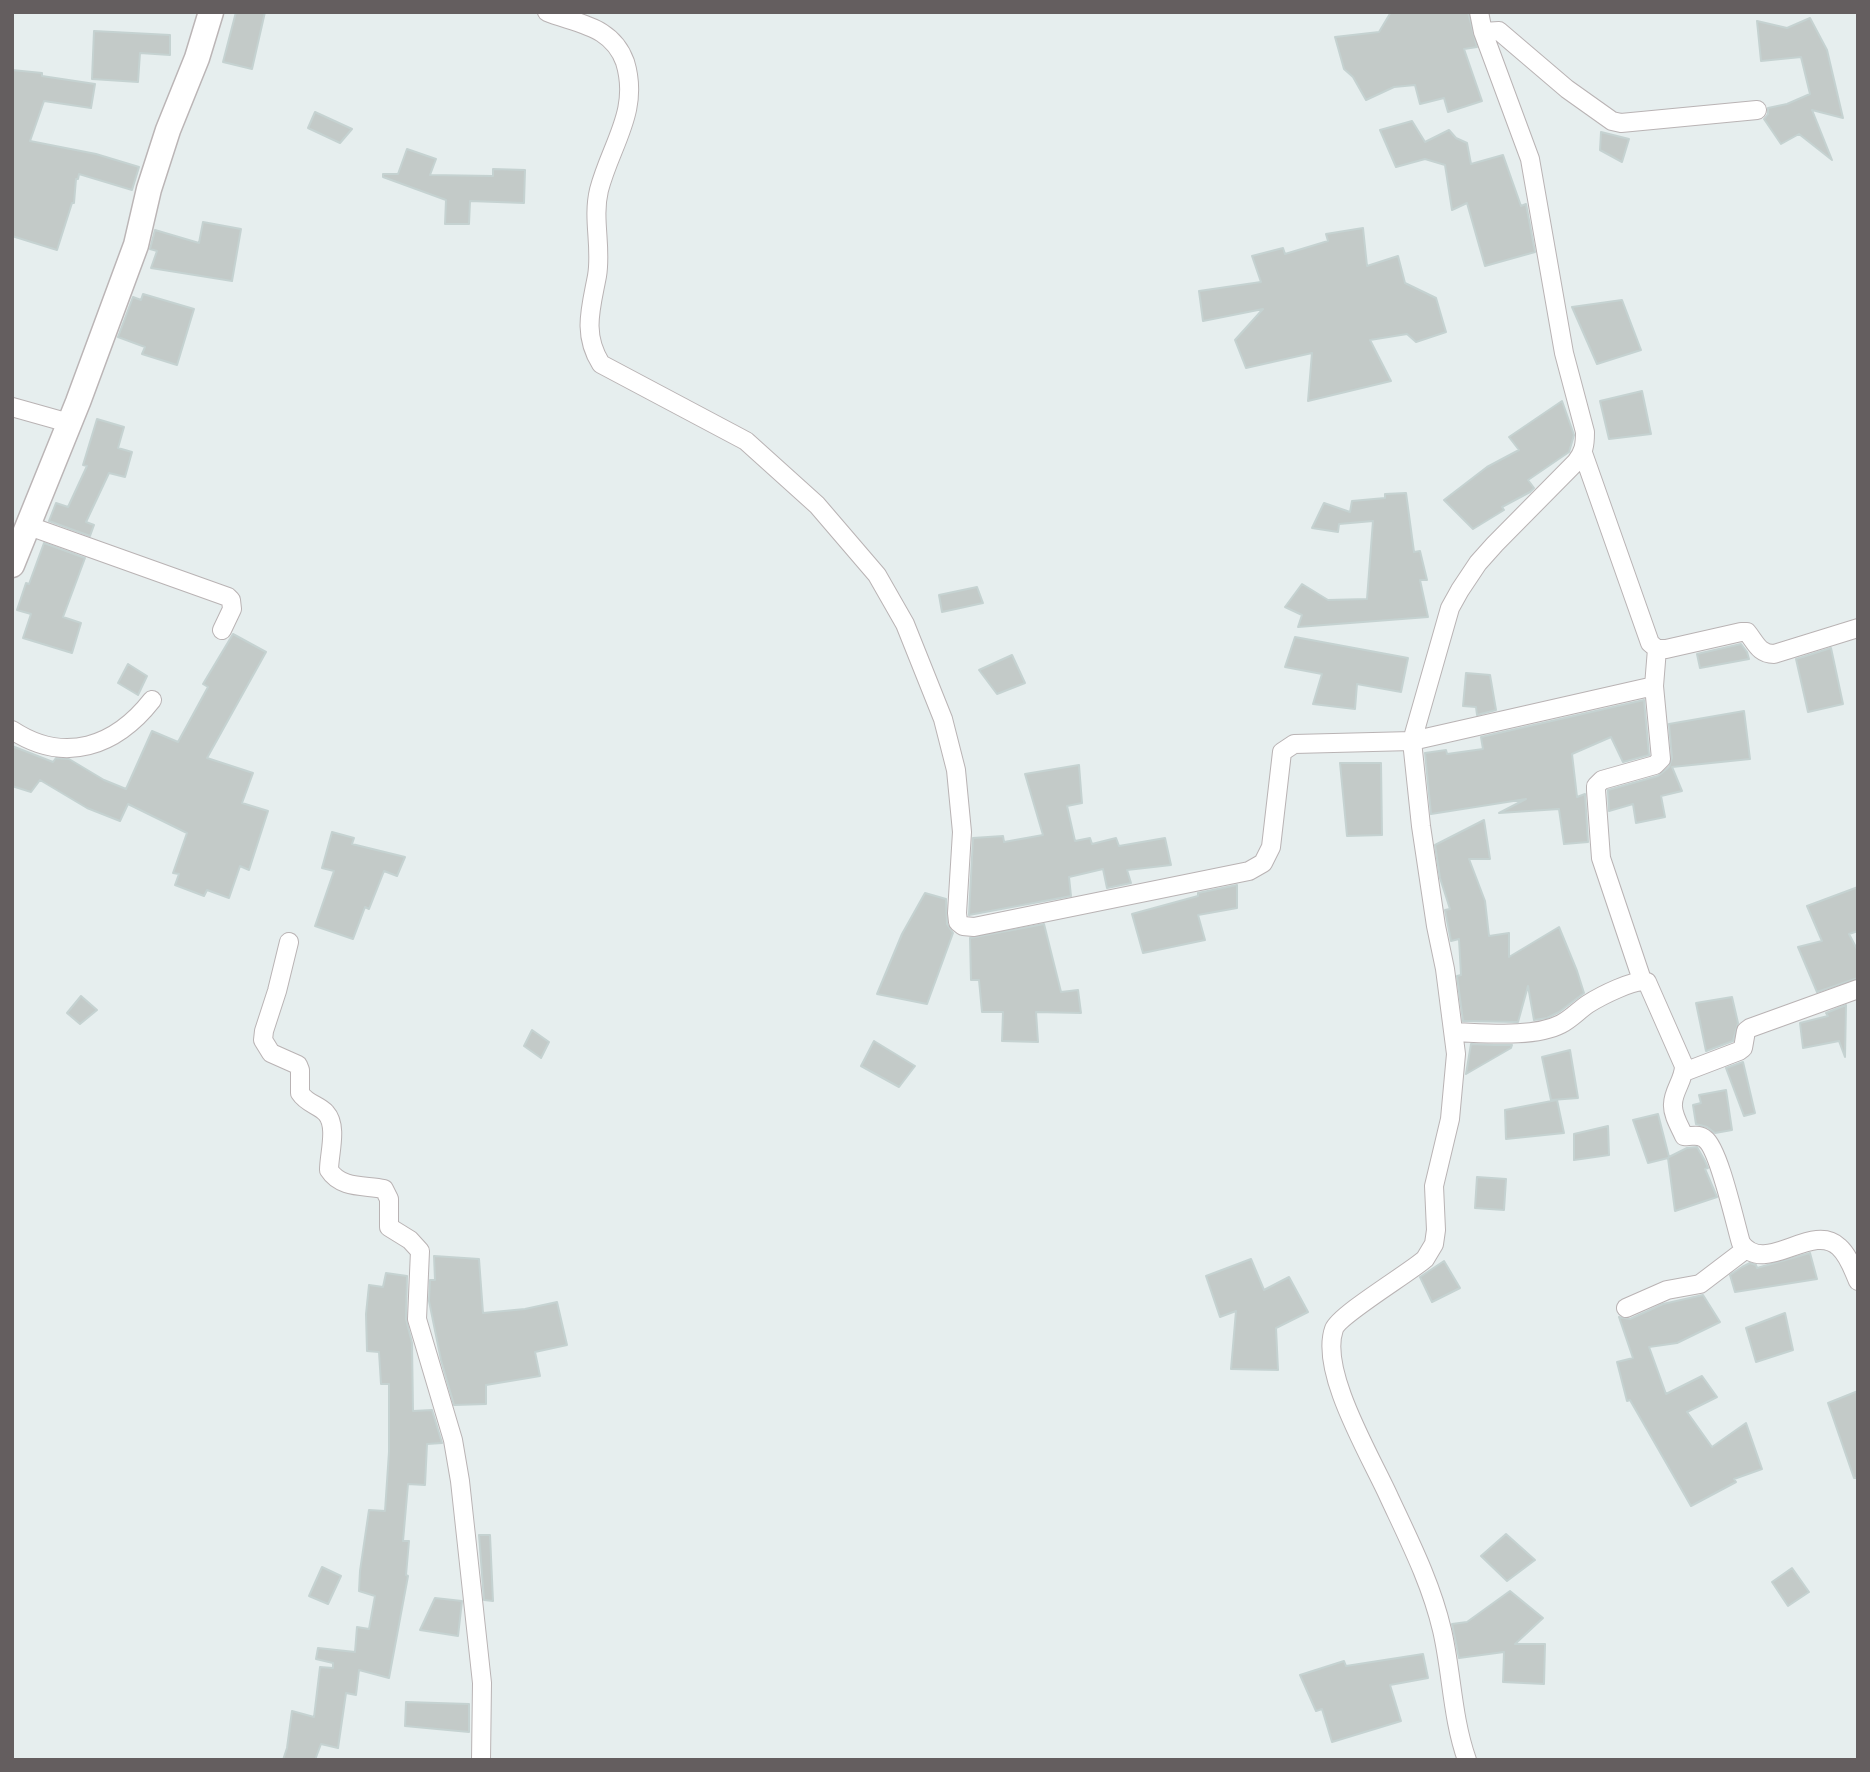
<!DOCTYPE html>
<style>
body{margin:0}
#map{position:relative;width:1870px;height:1772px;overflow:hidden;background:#e6eeee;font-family:"Work Sans",sans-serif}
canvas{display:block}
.frame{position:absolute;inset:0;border:14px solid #645e5f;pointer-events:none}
</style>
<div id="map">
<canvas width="1870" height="1772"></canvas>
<div class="frame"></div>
</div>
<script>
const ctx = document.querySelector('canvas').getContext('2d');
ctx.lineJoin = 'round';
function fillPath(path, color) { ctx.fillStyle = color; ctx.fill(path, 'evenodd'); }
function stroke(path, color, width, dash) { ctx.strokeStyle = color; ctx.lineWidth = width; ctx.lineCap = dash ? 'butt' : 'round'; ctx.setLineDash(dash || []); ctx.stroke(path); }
const building = new Path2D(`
 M 236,12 L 265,12 L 252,69 L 223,62 Z
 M 1391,12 L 1468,12 L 1477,47 L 1464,49 L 1482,101 L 1448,112 L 1444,98 L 1420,104 L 1415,85 L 1394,87 L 1366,100 L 1353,77 L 1344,69 L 1335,37 L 1379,32 Z
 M 1810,18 L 1827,50 L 1843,118 L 1812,110 L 1832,160 L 1799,134 L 1781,144 L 1764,119 L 1768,114 L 1768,108 L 1787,104 L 1810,94 L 1801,57 L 1761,61 L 1757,21 L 1787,28 Z
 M 94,31 L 170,35 L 170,55 L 140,53 L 138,82 L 92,79 Z
 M 12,70 L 42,73 L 42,76 L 95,84 L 91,108 L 44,101 L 30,141 L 96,154 L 139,167 L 132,190 L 79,174 L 78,179 L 76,179 L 74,203 L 72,203 L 57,250 L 12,236 Z
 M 315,112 L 352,129 L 340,143 L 308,128 Z
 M 1412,121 L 1425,142 L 1449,130 L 1456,138 L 1467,143 L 1471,164 L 1503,155 L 1521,206 L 1526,204 L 1535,252 L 1485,266 L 1467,203 L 1452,210 L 1445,165 L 1425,159 L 1396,167 L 1380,130 Z
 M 1601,132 L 1629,139 L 1622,162 L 1600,150 Z
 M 407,149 L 436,159 L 430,175 L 493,176 L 493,169 L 525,170 L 524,203 L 470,201 L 469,224 L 445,224 L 446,200 L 383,177 L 383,174 L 398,174 Z
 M 203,222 L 241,229 L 232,281 L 151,268 L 157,251 L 150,249 L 155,230 L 199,243 Z
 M 1363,228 L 1367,266 L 1398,256 L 1405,283 L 1436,298 L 1446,332 L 1416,342 L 1407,334 L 1370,340 L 1391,381 L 1308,401 L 1312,353 L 1246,368 L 1235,340 L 1263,309 L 1203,321 L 1199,291 L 1261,282 L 1252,256 L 1283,248 L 1285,254 L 1328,241 L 1326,234 Z
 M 143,294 L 194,309 L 177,365 L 142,354 L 145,347 L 118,337 L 133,297 L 141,300 Z
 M 1622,300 L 1641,350 L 1597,364 L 1572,307 Z
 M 1642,391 L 1651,434 L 1609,439 L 1600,401 Z
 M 1562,401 L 1574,435 L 1569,452 L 1528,480 L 1534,488 L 1530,492 L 1502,507 L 1504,510 L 1473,529 L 1444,500 L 1487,467 L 1519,450 L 1509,437 Z
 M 97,419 L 124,427 L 118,448 L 132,452 L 125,477 L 109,473 L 86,522 L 94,525 L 90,536 L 49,521 L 56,503 L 68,507 L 87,466 L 83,465 Z
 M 1406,493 L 1414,552 L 1420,551 L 1427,580 L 1420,580 L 1428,617 L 1298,627 L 1302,615 L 1285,607 L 1302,584 L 1328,600 L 1367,599 L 1373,521 L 1339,524 L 1338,532 L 1312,528 L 1324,503 L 1350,512 L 1352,501 L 1385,498 L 1385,494 Z
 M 44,543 L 85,558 L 63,617 L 81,623 L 72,653 L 23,638 L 31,614 L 17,610 L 26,583 L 29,584 Z
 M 977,587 L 983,603 L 942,612 L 939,595 Z
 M 233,634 L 266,652 L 207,758 L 253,773 L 242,803 L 268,811 L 249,870 L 240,866 L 229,898 L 207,890 L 204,896 L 175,885 L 179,874 L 173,873 L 187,833 L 128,804 L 120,821 L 87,808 L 40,780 L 31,792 L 12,786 L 12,746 L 53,762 L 56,758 L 69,759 L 104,780 L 126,789 L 152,731 L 178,742 L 208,687 L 203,684 Z
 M 1295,637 L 1408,658 L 1401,692 L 1357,684 L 1355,709 L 1313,704 L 1322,674 L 1285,667 Z
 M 1741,644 L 1747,652 L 1749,659 L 1700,668 L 1697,654 Z
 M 1831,648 L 1843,704 L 1808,712 L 1796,659 Z
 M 1012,655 L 1025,683 L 997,694 L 979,670 Z
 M 128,664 L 147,676 L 138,695 L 118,683 Z
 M 1466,673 L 1490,675 L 1496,710 L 1477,715 L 1476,707 L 1463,706 Z
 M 1644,700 L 1649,755 L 1623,762 L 1611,737 L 1572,754 L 1577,797 L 1585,794 L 1588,842 L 1564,844 L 1559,809 L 1499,813 L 1526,799 L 1431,814 L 1425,753 L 1446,750 L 1447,754 L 1483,749 L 1481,737 Z
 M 1744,711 L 1750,759 L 1672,767 L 1682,791 L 1661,796 L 1665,817 L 1636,823 L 1633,804 L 1609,811 L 1608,790 L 1658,776 L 1669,767 L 1672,758 L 1669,724 Z
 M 1340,763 L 1381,763 L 1382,835 L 1347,836 Z
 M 1079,765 L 1082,803 L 1067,806 L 1075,841 L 1090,838 L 1092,844 L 1116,838 L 1119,846 L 1165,838 L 1171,865 L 1127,870 L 1131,883 L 1107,888 L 1103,869 L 1069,877 L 1071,896 L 969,915 L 973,838 L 1003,836 L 1004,842 L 1043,835 L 1025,774 Z
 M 1484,820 L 1490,859 L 1469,859 L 1485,901 L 1489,936 L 1509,933 L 1509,957 L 1559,927 L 1577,971 L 1584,993 L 1559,1012 L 1547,1018 L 1534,1020 L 1528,986 L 1518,1022 L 1463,1021 L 1457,976 L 1461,975 L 1459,939 L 1451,941 L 1445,910 L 1450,909 L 1440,878 L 1435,845 Z
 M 332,832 L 354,838 L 352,844 L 405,857 L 397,876 L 384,871 L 369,909 L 365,907 L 353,939 L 315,926 L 334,871 L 322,868 Z
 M 1237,885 L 1237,908 L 1198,915 L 1205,940 L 1143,953 L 1132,914 L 1198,896 L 1198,893 Z
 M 1858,887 L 1858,931 L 1849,934 L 1858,951 L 1858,978 L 1817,992 L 1798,947 L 1822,941 L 1807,906 Z
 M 925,893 L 946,899 L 947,924 L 953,933 L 927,1004 L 877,994 L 902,934 Z
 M 1044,924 L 1061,992 L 1078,990 L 1081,1013 L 1036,1012 L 1038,1042 L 1002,1041 L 1003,1012 L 982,1012 L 979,980 L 971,980 L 970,938 Z
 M 81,996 L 97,1010 L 80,1024 L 67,1013 Z
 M 1732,997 L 1738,1023 L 1733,1041 L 1706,1051 L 1696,1003 Z
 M 1846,1005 L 1845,1057 L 1839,1041 L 1803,1048 L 1800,1023 L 1828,1016 L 1826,1013 Z
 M 532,1030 L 549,1042 L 541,1058 L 524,1046 Z
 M 874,1041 L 915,1066 L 899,1087 L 861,1066 Z
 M 1471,1044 L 1494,1045 L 1512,1045 L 1511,1048 L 1466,1074 Z
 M 1570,1050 L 1578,1098 L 1551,1100 L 1542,1057 Z
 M 1743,1062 L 1755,1113 L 1744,1116 L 1726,1068 Z
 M 1726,1090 L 1732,1130 L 1715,1133 L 1707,1127 L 1696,1124 L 1693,1105 L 1701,1103 L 1699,1095 Z
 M 1557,1100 L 1564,1133 L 1506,1139 L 1505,1110 Z
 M 1658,1114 L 1669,1157 L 1687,1148 L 1697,1147 L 1705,1161 L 1708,1168 L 1705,1169 L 1717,1197 L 1675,1211 L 1668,1158 L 1648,1163 L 1633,1120 Z
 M 1608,1126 L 1609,1155 L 1574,1160 L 1574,1134 Z
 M 1477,1177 L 1506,1179 L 1504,1210 L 1475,1208 Z
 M 1810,1253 L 1817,1279 L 1735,1292 L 1730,1275 L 1742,1267 L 1750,1263 L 1756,1265 L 1757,1268 Z
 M 434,1256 L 479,1259 L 483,1313 L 525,1309 L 557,1302 L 567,1345 L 535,1352 L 540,1376 L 486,1385 L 486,1404 L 454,1405 L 441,1360 L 429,1301 L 430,1280 L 435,1280 Z
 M 1251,1259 L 1264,1290 L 1289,1277 L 1308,1312 L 1276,1328 L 1278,1370 L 1231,1369 L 1236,1311 L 1220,1317 L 1206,1276 Z
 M 1444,1261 L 1460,1288 L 1432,1302 L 1420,1277 Z
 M 386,1273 L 407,1276 L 406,1319 L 412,1343 L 413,1411 L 432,1410 L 442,1443 L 427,1444 L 425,1485 L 408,1484 L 403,1541 L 409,1541 L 406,1575 L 408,1576 L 389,1678 L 359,1670 L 356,1695 L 346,1693 L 338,1748 L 321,1744 L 315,1760 L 283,1760 L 287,1748 L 292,1711 L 314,1717 L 320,1667 L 333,1668 L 333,1663 L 316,1659 L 318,1648 L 355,1652 L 357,1627 L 369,1629 L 375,1596 L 359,1591 L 360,1571 L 369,1510 L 385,1511 L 389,1452 L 389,1384 L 381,1384 L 379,1352 L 367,1351 L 366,1314 L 369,1285 L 383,1287 Z
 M 1703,1295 L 1720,1322 L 1677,1343 L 1649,1347 L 1666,1394 L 1702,1376 L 1717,1397 L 1687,1412 L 1712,1447 L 1746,1423 L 1762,1469 L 1734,1479 L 1736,1482 L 1691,1506 L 1630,1400 L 1627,1401 L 1617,1362 L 1633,1358 L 1619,1317 L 1630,1319 L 1663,1304 Z
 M 1785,1313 L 1793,1350 L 1756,1362 L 1746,1328 Z
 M 1858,1391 L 1858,1478 L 1854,1478 L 1828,1403 Z
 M 1506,1534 L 1535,1560 L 1507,1581 L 1481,1556 Z
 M 479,1535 L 490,1535 L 493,1601 L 484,1600 Z
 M 322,1567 L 341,1576 L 328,1604 L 309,1596 Z
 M 1792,1568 L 1809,1592 L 1788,1606 L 1772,1582 Z
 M 1510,1591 L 1543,1618 L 1515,1644 L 1545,1644 L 1544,1684 L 1503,1682 L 1504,1652 L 1459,1658 L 1452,1624 L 1467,1622 Z
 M 435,1598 L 462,1601 L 458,1636 L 420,1630 Z
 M 1423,1654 L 1428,1678 L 1390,1685 L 1401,1721 L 1332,1742 L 1322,1709 L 1316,1711 L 1300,1675 L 1344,1661 L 1346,1666 Z
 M 406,1702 L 469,1704 L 469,1732 L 405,1726 Z`);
const street = new Path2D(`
 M 547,12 C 564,19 587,23 602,33 C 613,40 621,51 625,62 C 640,111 611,144 599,190 C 592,219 602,247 597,276 C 591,308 582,334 601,364 L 746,441 L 817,505 L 877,575 L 905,624 L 943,719 L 956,770 L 962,832 L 957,913 L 958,922 L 963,926 L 974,927 L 1249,871 L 1263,863 L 1271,847 L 1282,752 L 1294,744 L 1412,741 L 1654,686
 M 1483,32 L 1499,31 L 1567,89 L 1612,121 L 1621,123 L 1757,110
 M 12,407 L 69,423
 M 1583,453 L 1650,643 L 1657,649 L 1666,649 L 1741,632 L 1747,632 C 1756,643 1759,654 1774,654 L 1858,628
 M 29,526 L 228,597 L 231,600 L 232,609 L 222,630
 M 12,730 C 65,765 116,746 152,700
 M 289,942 L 277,991 L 264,1031 L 263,1040 L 271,1053 L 298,1065 L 300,1070 L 300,1093 C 307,1104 319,1105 326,1113 C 338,1126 329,1154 329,1170 C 341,1189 365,1185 384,1189 L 389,1199 L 389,1227 L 410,1240 L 420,1251 L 417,1319 L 453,1440 L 460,1481 L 482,1683 L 481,1760
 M 1642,980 L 1601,858 L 1596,790 L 1596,786 L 1602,780 L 1655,765 L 1661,759 L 1654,686 L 1657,649
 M 1454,1032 C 1485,1033 1534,1038 1561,1024 C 1571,1019 1579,1010 1588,1004 C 1599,997 1635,978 1647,982 L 1684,1066 C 1684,1080 1673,1091 1673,1104 C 1672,1114 1680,1127 1684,1136 C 1692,1137 1698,1133 1705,1139 C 1719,1149 1735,1223 1741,1243 C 1765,1277 1812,1221 1839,1247 C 1849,1256 1853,1270 1858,1281
 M 1684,1072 L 1739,1051 L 1743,1048 L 1746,1031 L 1750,1028 L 1858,989
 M 1626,1308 L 1667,1290 L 1700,1284 L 1746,1249
 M 1467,1760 C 1452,1718 1452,1673 1442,1630 C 1431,1583 1409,1540 1389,1497 C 1371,1457 1319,1371 1334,1329 C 1339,1315 1409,1273 1425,1259 L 1434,1244 L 1436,1230 L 1434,1186 L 1450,1119 L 1456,1054 L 1445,969 L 1436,926 L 1421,826 L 1412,741 L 1450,608 L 1460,590 L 1478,563 L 1495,544 L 1576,462 C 1584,452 1585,445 1585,432 L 1564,353 L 1530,159 L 1483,32 L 1479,12`);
const secondary = new Path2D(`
 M 12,565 L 78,402 L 136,245 L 149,189 L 168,130 L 197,58 L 211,12`);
fillPath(building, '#c3cac8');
stroke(building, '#c5d2d1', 2);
stroke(street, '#b9b3b4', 20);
stroke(secondary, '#bbb5b6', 27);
stroke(street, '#fff', 18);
stroke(secondary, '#fff', 24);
</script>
